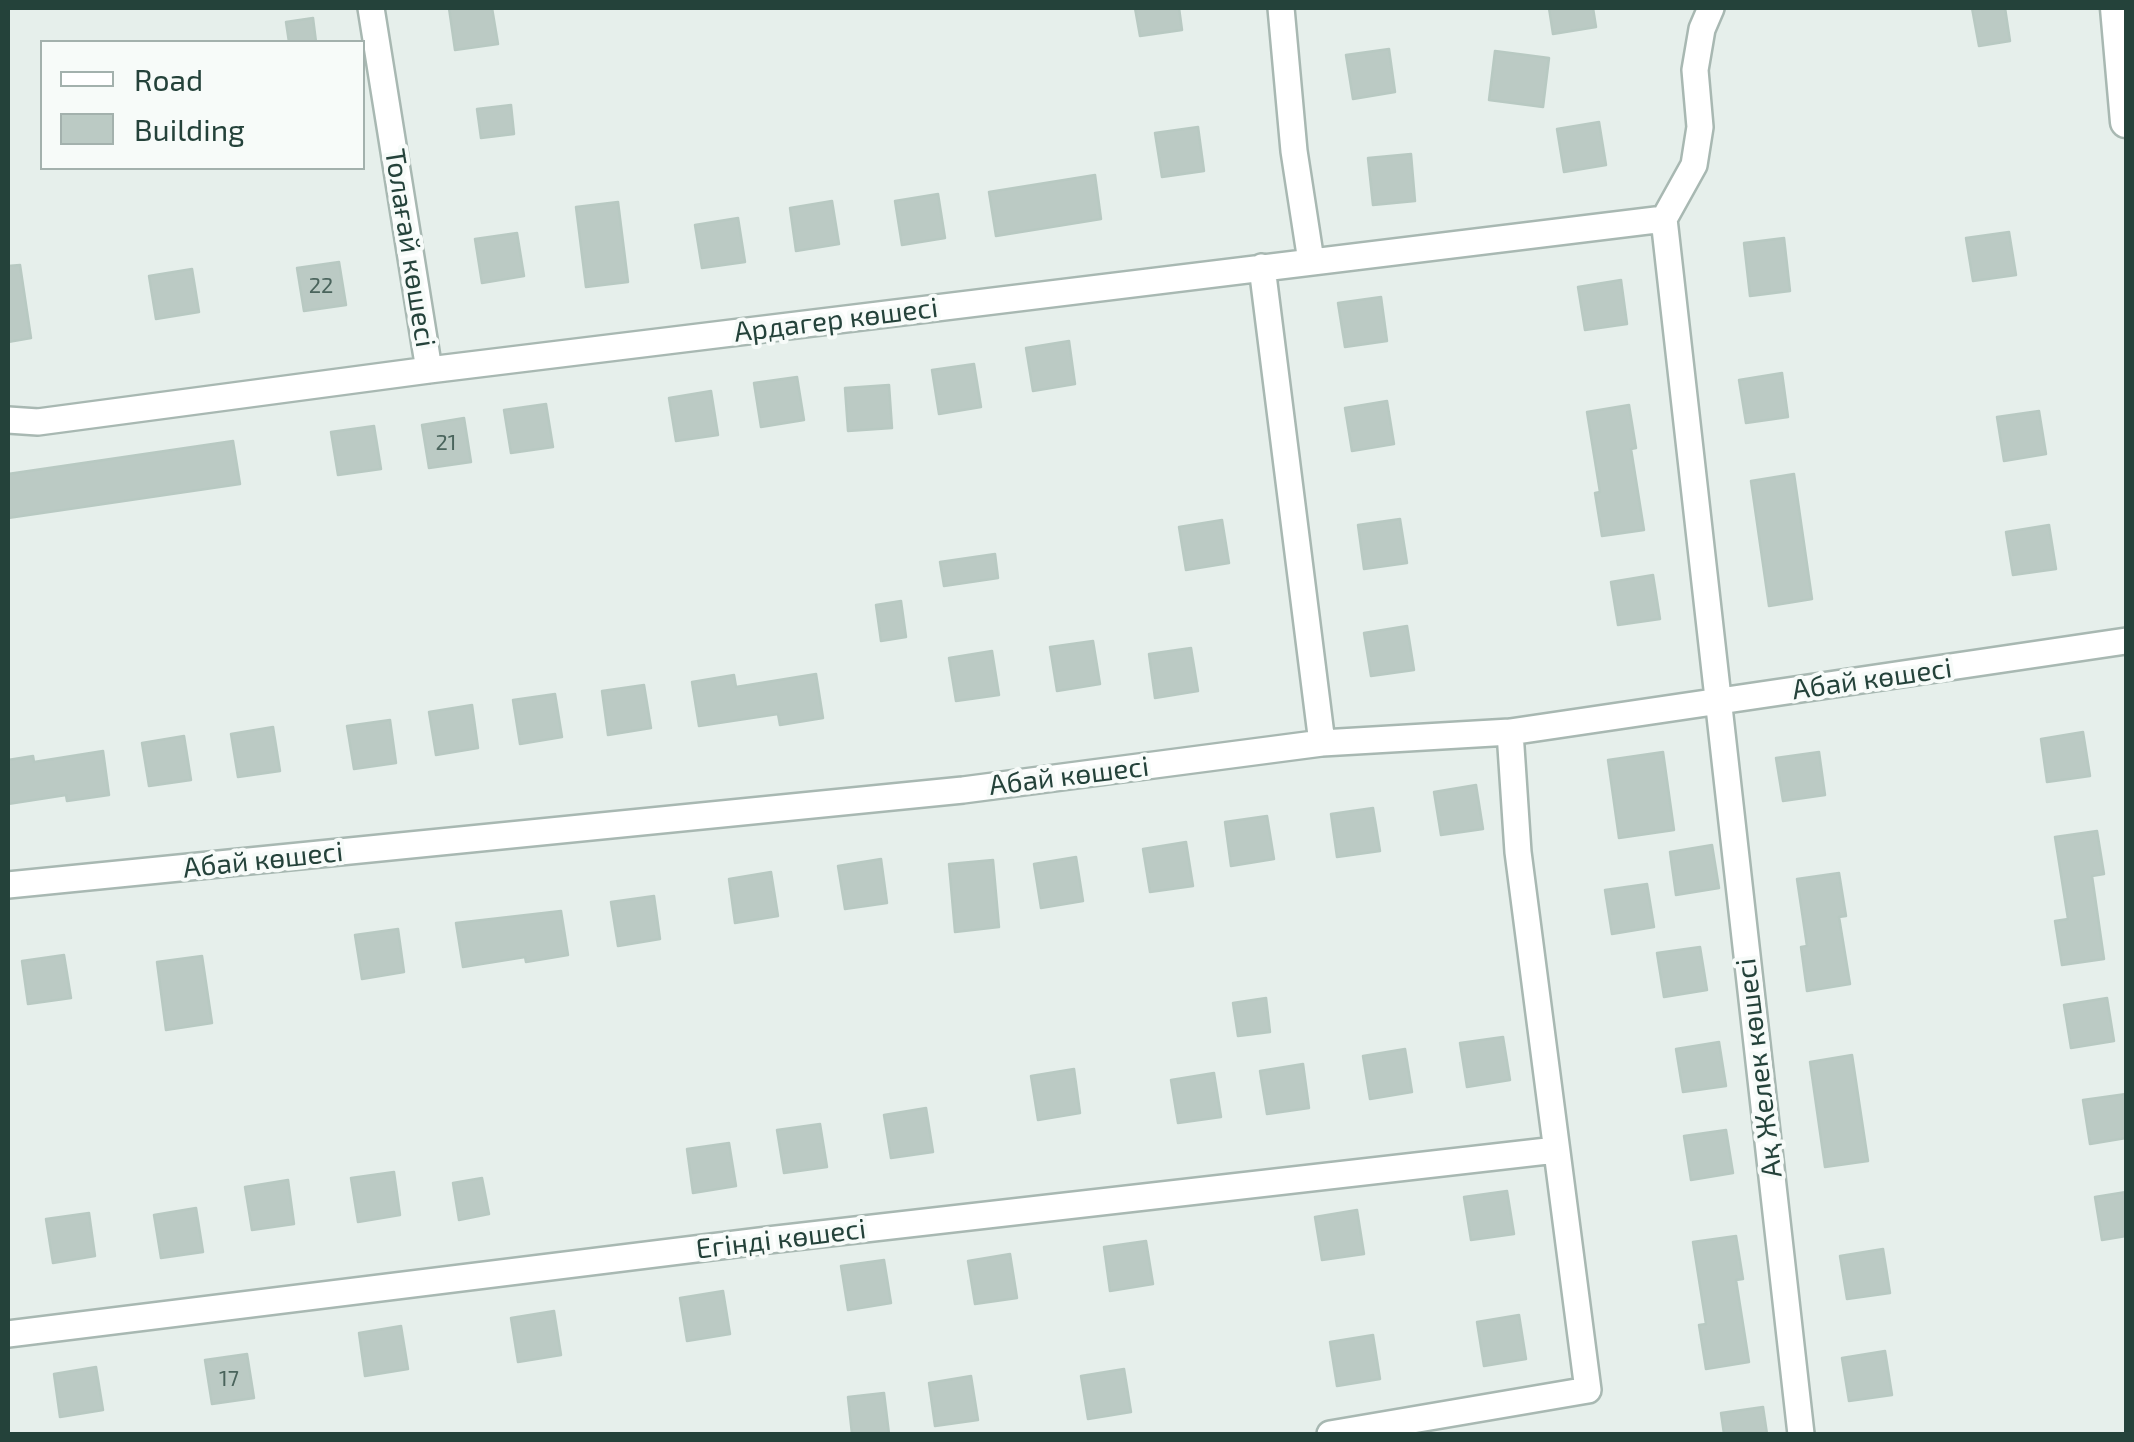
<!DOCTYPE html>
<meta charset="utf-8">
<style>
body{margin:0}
#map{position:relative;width:2134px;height:1442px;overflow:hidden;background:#e6efeb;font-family:"Exo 2",sans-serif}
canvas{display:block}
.frame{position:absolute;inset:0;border:10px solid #24423a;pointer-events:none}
.legend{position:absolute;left:40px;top:40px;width:325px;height:130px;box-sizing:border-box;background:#f7fbf9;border:2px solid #a3b1ad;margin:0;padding:12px 18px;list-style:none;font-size:30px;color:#24423a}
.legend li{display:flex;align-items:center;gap:20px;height:50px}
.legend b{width:50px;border:2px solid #a3b1ad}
</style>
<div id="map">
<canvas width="2134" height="1442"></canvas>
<div class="frame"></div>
<ul class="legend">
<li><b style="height:12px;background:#fff"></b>Road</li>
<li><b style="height:28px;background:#bbcac4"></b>Building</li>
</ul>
</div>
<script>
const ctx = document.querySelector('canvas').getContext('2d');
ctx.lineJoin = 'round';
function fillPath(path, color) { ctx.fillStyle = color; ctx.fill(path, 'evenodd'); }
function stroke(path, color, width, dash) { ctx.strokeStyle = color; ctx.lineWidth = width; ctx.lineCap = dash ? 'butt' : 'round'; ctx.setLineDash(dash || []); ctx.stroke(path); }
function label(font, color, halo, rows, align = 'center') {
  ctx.font = font + ' "Exo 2",sans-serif'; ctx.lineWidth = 8; ctx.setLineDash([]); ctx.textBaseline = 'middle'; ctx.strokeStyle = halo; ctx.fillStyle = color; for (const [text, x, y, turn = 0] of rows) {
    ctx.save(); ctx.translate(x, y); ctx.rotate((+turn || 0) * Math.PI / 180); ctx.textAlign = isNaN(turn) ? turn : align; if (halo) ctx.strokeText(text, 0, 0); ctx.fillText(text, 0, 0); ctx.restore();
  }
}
const building = new Path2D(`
 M 449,8 L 492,8 L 498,44 L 455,50 Z
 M 1135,8 L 1179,8 L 1182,30 L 1140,36 Z
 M 1549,8 L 1593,8 L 1596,27 L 1553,34 Z
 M 1972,8 L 2005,8 L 2010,41 L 1979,46 Z
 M 313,18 L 316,42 L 289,42 L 286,22 Z
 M 1389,49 L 1395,92 L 1353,99 L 1346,55 Z
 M 1495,51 L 1549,58 L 1543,107 L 1489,100 Z
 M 511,105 L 514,134 L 481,138 L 477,109 Z
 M 1599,122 L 1606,165 L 1564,172 L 1557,129 Z
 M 1198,127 L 1204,171 L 1162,177 L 1155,133 Z
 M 1411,154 L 1415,201 L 1373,205 L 1368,158 Z
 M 1095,175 L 1101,219 L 996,236 L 989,192 Z
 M 938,194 L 945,238 L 902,245 L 895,201 Z
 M 832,201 L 839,244 L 796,251 L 790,208 Z
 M 618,202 L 628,282 L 586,287 L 576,207 Z
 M 738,218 L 745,262 L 702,268 L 695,225 Z
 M 2009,232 L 2016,275 L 1973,281 L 1966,238 Z
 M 517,233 L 524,276 L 482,283 L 475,239 Z
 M 1784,238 L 1790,291 L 1750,296 L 1744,243 Z
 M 339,262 L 346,305 L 304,311 L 297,268 Z
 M 20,265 L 31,338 L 8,342 L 8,266 Z
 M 192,269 L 199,312 L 156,319 L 149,276 Z
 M 1621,280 L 1627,324 L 1585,330 L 1578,287 Z
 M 1381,297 L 1387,341 L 1345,347 L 1338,303 Z
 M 1069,341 L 1075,384 L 1033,391 L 1026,348 Z
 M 974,364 L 981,407 L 939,414 L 932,370 Z
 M 1782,373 L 1788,417 L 1746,423 L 1739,380 Z
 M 797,377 L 804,420 L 761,427 L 754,383 Z
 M 889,385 L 892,428 L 848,431 L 845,388 Z
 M 711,391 L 718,435 L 676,441 L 669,398 Z
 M 1387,401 L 1394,444 L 1352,451 L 1345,408 Z
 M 546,404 L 553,447 L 511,453 L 504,410 Z
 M 1629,405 L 1636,448 L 1631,449 L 1644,530 L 1602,536 L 1595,493 L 1600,492 L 1587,412 Z
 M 2039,411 L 2046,454 L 2004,461 L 1997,417 Z
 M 464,418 L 471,462 L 429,468 L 422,425 Z
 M 374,426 L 381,469 L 338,475 L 331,432 Z
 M 233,441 L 240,484 L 8,518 L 8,474 Z
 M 1794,474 L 1812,599 L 1769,606 L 1751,481 Z
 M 1400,519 L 1407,563 L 1364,569 L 1358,525 Z
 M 1222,520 L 1229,563 L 1186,570 L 1179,527 Z
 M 2049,525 L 2056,569 L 2013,575 L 2006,532 Z
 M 995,554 L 998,578 L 944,586 L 940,562 Z
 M 1653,575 L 1660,619 L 1618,625 L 1611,582 Z
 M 901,601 L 906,637 L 881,641 L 876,605 Z
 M 1407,626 L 1414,670 L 1371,676 L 1364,633 Z
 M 1093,641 L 1100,684 L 1057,691 L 1050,647 Z
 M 1191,648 L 1198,691 L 1155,698 L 1149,654 Z
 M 992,651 L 999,695 L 956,701 L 949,658 Z
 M 816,674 L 823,718 L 780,725 L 778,714 L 699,726 L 692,682 L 734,675 L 736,687 Z
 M 644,685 L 651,728 L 608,735 L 602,691 Z
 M 555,694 L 562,737 L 520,744 L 513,700 Z
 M 472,705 L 478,748 L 436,755 L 429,712 Z
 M 390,720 L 396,763 L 354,769 L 347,726 Z
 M 273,727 L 280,771 L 238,777 L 231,734 Z
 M 2083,732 L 2090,776 L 2047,782 L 2041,739 Z
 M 184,736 L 191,780 L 149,786 L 142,743 Z
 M 103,751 L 109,795 L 67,801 L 66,795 L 8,804 L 8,760 L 33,756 L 34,762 Z
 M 1663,752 L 1674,830 L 1619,838 L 1608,760 Z
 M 1819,752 L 1825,795 L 1783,801 L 1776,758 Z
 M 1476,785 L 1483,829 L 1441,835 L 1434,792 Z
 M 1373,808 L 1380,851 L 1337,857 L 1331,814 Z
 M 1267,816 L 1274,859 L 1231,866 L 1225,822 Z
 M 2097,831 L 2104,874 L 2092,876 L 2104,959 L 2062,965 L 2055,921 L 2068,919 L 2055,837 Z
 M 1186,842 L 1193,886 L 1150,892 L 1143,849 Z
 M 1712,845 L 1719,888 L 1676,895 L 1670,852 Z
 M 1076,857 L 1083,901 L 1041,908 L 1034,864 Z
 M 881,859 L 887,903 L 845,909 L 838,866 Z
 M 993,860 L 999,927 L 955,932 L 949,864 Z
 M 771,872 L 778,916 L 735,923 L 729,879 Z
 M 1839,873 L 1846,916 L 1839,917 L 1850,984 L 1807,991 L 1801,947 L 1807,946 L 1797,879 Z
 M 1647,884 L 1654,927 L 1612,934 L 1605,890 Z
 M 654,896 L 660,939 L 618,946 L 611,902 Z
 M 561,911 L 568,955 L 526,962 L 525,957 L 463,967 L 456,923 Z
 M 398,929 L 404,972 L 362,979 L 355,935 Z
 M 1700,947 L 1707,990 L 1664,997 L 1657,953 Z
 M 64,955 L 71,998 L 28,1004 L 22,961 Z
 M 202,956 L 212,1023 L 166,1030 L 157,962 Z
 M 1266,998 L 1270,1032 L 1238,1036 L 1233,1003 Z
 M 2107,998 L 2114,1041 L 2071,1048 L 2064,1005 Z
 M 1503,1037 L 1510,1080 L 1467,1087 L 1460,1043 Z
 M 1719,1042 L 1726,1086 L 1683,1092 L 1676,1049 Z
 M 1405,1049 L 1412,1092 L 1370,1099 L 1363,1056 Z
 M 1852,1055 L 1868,1161 L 1825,1167 L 1810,1062 Z
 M 1303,1064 L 1309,1108 L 1267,1114 L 1260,1071 Z
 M 1074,1069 L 1080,1113 L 1038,1120 L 1031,1076 Z
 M 1214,1073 L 1221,1117 L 1178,1123 L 1171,1080 Z
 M 2126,1094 L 2126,1138 L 2090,1144 L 2083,1100 Z
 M 926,1108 L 933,1152 L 891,1158 L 884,1115 Z
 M 820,1124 L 827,1167 L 784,1173 L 777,1130 Z
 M 1726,1130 L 1733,1173 L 1691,1180 L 1684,1136 Z
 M 729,1143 L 736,1186 L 693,1193 L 687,1149 Z
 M 394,1172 L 400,1215 L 358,1222 L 351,1178 Z
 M 482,1178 L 489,1214 L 459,1220 L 453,1183 Z
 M 288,1180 L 294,1224 L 252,1230 L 245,1187 Z
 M 1507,1191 L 1514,1234 L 1471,1240 L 1464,1197 Z
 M 2126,1192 L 2126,1236 L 2102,1240 L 2095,1197 Z
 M 196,1208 L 203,1252 L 161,1258 L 154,1215 Z
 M 1357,1210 L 1364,1254 L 1322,1260 L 1315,1217 Z
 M 89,1213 L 95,1256 L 53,1263 L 46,1219 Z
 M 1736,1236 L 1743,1279 L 1736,1280 L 1749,1362 L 1706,1369 L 1699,1325 L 1706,1324 L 1693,1242 Z
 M 1146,1241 L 1153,1284 L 1110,1291 L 1104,1247 Z
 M 1883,1249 L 1890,1293 L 1847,1299 L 1840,1256 Z
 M 1010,1254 L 1017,1298 L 975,1304 L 968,1261 Z
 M 884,1260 L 891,1303 L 848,1310 L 841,1266 Z
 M 723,1291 L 730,1334 L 687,1341 L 680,1298 Z
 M 554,1311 L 561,1355 L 518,1362 L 511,1318 Z
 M 1519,1315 L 1526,1359 L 1484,1366 L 1477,1322 Z
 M 401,1326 L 408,1369 L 365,1376 L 359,1333 Z
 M 1373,1335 L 1380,1379 L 1337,1386 L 1330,1342 Z
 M 1885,1351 L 1892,1395 L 1849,1401 L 1842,1358 Z
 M 247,1354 L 254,1398 L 212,1404 L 205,1360 Z
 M 96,1367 L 103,1410 L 60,1417 L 54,1374 Z
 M 1124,1369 L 1131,1412 L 1088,1419 L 1081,1376 Z
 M 971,1376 L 978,1420 L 935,1426 L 929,1383 Z
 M 884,1393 L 889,1434 L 852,1434 L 848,1397 Z
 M 1763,1407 L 1767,1434 L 1724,1434 L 1721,1413 Z`);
const minor = new Path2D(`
 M 371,8 L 429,370
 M 1281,8 L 1294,151 L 1311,261
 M 1711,8 L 1702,29 L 1695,70 L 1700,127 L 1694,165 L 1664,219 L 1801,1434
 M 1262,267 L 1322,743
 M 8,420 L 38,422 L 429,370 L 1664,219
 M 8,885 L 963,790 L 1322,743 L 1510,732 L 2126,641
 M 8,1334 L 768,1240 L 1556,1150
 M 1330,1434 L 1588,1390 L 1518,852 L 1510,732`);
const tertiary = new Path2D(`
 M 2116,8 L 2126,122`);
const numberNames = [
 ["22",321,286],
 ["21",446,443],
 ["17",229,1379]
];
const streetNames = [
 ["Толағай көшесі",410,248,81],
 ["Ардагер көшесі",836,320,-7],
 ["Абай көшесі",1872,679,-8],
 ["Абай көшесі",1069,776,-7],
 ["Абай көшесі",263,860,-6],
 ["Ақ Желек көшесі",1759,1068,-97],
 ["Егінді көшесі",781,1239,-7]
];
fillPath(building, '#bbcac4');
stroke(building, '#b8c9c2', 2.5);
stroke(minor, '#a8b8b2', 30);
stroke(tertiary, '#a8b8b2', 35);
stroke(minor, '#fff', 25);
stroke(tertiary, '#fff', 30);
label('22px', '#4a645c', null, numberNames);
label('28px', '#24423a', '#f7fbf9', streetNames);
</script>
